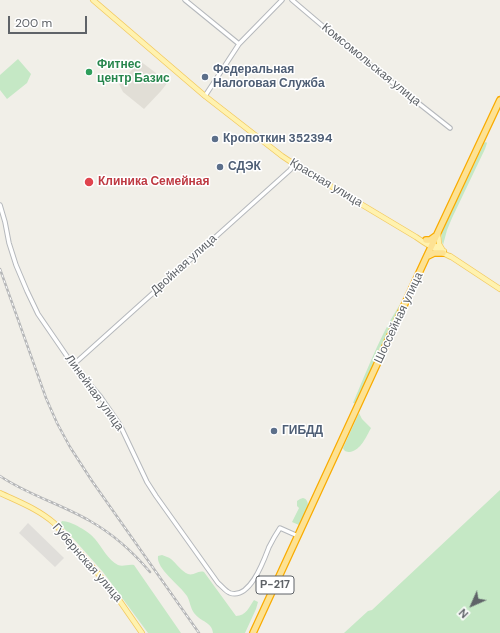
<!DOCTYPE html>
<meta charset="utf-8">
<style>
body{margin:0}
#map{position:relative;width:500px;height:633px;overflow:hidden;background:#f1efe8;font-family:"DM Sans",sans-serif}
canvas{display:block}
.north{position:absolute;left:452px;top:585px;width:40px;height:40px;-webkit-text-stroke:3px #fff;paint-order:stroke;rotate:225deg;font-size:11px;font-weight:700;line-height:16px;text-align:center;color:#5f6368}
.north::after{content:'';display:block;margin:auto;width:14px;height:18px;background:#5f6368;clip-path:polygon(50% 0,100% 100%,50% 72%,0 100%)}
.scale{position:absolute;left:8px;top:16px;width:79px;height:18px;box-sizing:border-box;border:2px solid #5f6368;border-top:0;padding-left:5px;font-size:12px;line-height:14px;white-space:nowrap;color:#5f6368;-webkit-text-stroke:3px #fff;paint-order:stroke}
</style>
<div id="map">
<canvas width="500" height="633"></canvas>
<div class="north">N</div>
<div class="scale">200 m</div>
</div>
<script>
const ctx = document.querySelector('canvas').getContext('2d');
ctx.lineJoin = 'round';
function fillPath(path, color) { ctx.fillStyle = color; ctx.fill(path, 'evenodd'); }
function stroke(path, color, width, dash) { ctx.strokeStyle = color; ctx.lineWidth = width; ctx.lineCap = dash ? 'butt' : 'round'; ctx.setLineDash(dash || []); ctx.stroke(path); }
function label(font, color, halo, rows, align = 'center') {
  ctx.font = font + ' "DM Sans",sans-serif'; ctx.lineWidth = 3; ctx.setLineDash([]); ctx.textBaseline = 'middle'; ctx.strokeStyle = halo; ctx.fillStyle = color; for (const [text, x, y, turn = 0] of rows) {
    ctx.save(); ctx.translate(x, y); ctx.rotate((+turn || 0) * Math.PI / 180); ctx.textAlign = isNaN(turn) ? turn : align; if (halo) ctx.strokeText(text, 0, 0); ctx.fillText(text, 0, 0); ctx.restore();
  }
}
const industrial = new Path2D(`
 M 28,523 L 64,558 L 55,567 L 19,533 Z`);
const education = new Path2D(`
 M 140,61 L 168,82 L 161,91 L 144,109 L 123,92 L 119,84 Z`);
const green = new Path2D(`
 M 18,59 L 31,74 L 27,83 L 7,99 L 0,90 L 0,75 Z
 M 486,142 L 487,143 L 485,149 L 452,218 L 447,230 L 443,245 C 441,240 441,237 442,232 L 483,146 L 484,143 Z
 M 407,294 L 357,403 L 353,403 C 369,366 383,327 407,294 Z
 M 359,413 L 362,419 L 371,428 C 366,437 361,450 350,452 C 346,452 344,451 343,448 Z
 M 500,490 L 500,633 L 344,633 L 368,611 L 372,610 Z
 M 303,498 C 307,499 308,502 308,506 L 299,525 L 292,522 L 299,508 L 297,506 L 297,501 L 300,499 Z
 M 62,521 C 71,521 90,532 95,539 C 102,547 108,560 118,565 C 123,567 128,564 134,565 L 181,633 L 148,633 L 103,572 L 63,527 L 60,524 Z
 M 162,555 C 164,556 169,557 171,559 C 177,564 181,571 188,574 C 194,576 198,570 204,572 L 236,616 C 246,616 249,607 254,600 L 258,602 L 256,609 L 245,633 L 213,633 C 212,622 201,622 194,613 C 190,607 190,601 187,596 C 180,585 156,569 158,556 Z`);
const minor = new Path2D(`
 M 185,0 L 239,44
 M 292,0 L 351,50 L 450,128
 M 205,96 L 239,44 L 282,0
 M 0,205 L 5,222 L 9,243 L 16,265 L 27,291 L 38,314 L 73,365 L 100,396 L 120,425 L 147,482 L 156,496 L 218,583 C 222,586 225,591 230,593 C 250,600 264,560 269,547 C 272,541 276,534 280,528 L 298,536
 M 73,365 L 290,170 L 294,164`);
const major = new Path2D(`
 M 93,0 L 205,96 L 282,156 L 294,164 L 416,237 C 427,245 438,251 451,257
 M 438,233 L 439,244 L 442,249
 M 430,243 L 444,251
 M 450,256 L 500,289
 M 0,493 C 19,502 38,509 54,523 L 101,577 L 117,597 L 142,633`);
const highway = new Path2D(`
 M 426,240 L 430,240 L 437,235
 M 428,256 L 434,253 L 443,253
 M 253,633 L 425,260 L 500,100`);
const rail = new Path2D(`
 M 0,269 L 46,398 L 57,423 L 70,447 L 92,481 L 199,633
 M 0,476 C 28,495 61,504 90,521 C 113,534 133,552 150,572`);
const markers = [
 [89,72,4,"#2e9e5b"],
 [205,77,4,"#5c6f8a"],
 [215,139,4,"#5c6f8a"],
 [220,167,4,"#5c6f8a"],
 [89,182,5,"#e0444e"],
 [274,431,4,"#5c6f8a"]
];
const shields = [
 [275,585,38]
];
const shieldNames = [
 ["Р-217",275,585]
];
const leisureNames = [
 ["Фитнес",97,65],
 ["центр Базис",97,79]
];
const streetNames = [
 ["Комсомольская улица",371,65,39],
 ["Красная улица",326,183,31],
 ["Двойная улица",184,265,-42],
 ["Шоссейная улица",399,318,-65],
 ["Линейная улица",94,393,54],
 ["Губернская улица",87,563,49]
];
const serviceNames = [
 ["Федеральная",213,70],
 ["Налоговая Служба",213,84],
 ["Кропоткин 352394",223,139],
 ["СДЭК",228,167],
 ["ГИБДД",282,431]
];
const healthNames = [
 ["Клиника Семейная",98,182]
];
fillPath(industrial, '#e0deda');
fillPath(education, '#e1ded6');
fillPath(green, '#c5e8c5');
stroke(minor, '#b5b8bc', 5.5);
stroke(major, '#f2c960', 6);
stroke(highway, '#f9ab00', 8);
stroke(minor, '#fff', 3.5);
stroke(major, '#fff2af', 4.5);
stroke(highway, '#fde293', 5.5);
stroke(rail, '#b6b7b8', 2.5);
stroke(rail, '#fff', 1, [3]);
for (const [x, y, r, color] of markers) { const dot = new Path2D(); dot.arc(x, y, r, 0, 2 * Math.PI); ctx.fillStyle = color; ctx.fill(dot); stroke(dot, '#fff', 1.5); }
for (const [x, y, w] of shields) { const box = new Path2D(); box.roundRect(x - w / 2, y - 9, w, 18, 3); ctx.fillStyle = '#fff'; ctx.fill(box); stroke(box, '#5f6368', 1); }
label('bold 11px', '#5f6368', null, shieldNames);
label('bold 12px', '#27864d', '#fff', leisureNames, 'left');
label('12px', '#5f6368', '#fff', streetNames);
label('bold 12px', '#4e5e75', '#fff', serviceNames, 'left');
label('bold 12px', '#be3a42', '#fff', healthNames, 'left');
</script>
